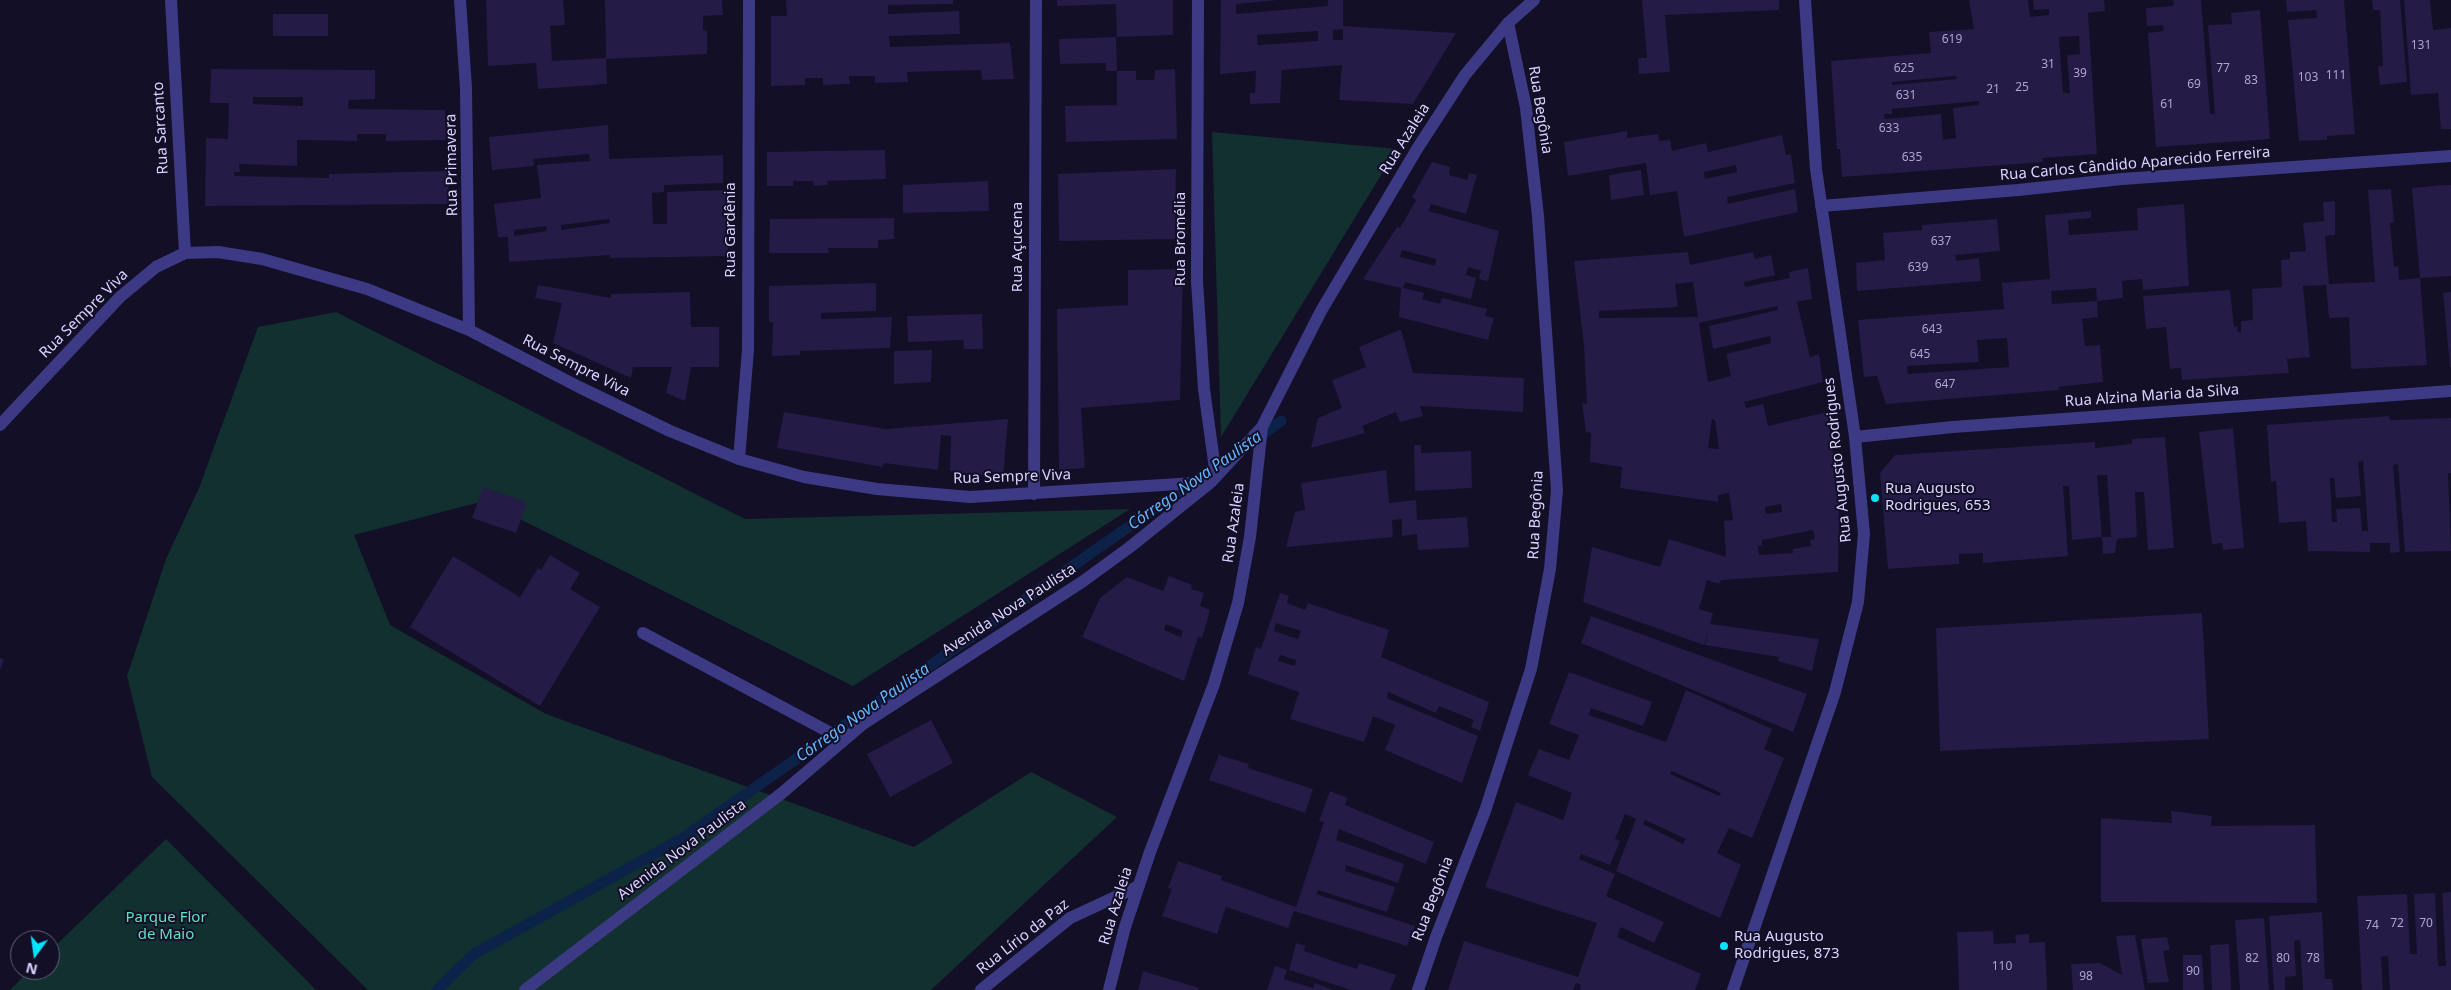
<!DOCTYPE html>
<meta charset="utf-8">
<style>
body{margin:0}
#map{position:relative;width:2451px;height:990px;overflow:hidden;background:#130f26;font-family:"Noto Sans",sans-serif}
canvas{display:block}
.north{position:absolute;left:10px;top:930px;width:50px;height:50px;box-sizing:border-box;background:#130f26;border:1px solid #625e7d;border-radius:50%;rotate:194deg;font-size:14px;font-weight:700;line-height:20px;text-align:center;color:#d9d4ff}
.north::after{content:'';display:block;margin:auto;width:18px;height:22px;background:#00e5ff;clip-path:polygon(50% 0,100% 100%,50% 72%,0 100%)}
</style>
<div id="map">
<canvas width="2451" height="990"></canvas>
<div class="north">N</div>
</div>
<script>
const ctx = document.querySelector('canvas').getContext('2d');
ctx.lineJoin = 'round';
function fillPath(path, color) { ctx.fillStyle = color; ctx.fill(path, 'evenodd'); }
function stroke(path, color, width, dash) { ctx.strokeStyle = color; ctx.lineWidth = width; ctx.lineCap = dash ? 'butt' : 'round'; ctx.setLineDash(dash || []); ctx.stroke(path); }
function label(font, color, halo, rows, align = 'center') {
  ctx.font = font + ' "Noto Sans",sans-serif'; ctx.lineWidth = 4; ctx.setLineDash([]); ctx.textBaseline = 'middle'; ctx.strokeStyle = halo; ctx.fillStyle = color; for (const [text, x, y, turn = 0] of rows) {
    ctx.save(); ctx.translate(x, y); ctx.rotate((+turn || 0) * Math.PI / 180); ctx.textAlign = isNaN(turn) ? turn : align; if (halo) ctx.strokeText(text, 0, 0); ctx.fillText(text, 0, 0); ctx.restore();
  }
}
const green = new Path2D(`
 M 1212,132 L 1397,149 L 1221,437 Z
 M 336,312 L 745,519 L 1130,509 L 853,686 L 484,501 L 354,535 L 390,625 L 546,714 L 914,847 L 1031,772 L 1117,817 L 931,990 L 368,990 L 152,777 L 127,676 L 166,559 L 199,488 L 258,327 Z
 M 166,839 L 316,990 L 10,990 L 30,970 L 50,970 L 50,951 Z`);
const stream = new Path2D(`
 M 1256,439 L 1281,421
 M 437,990 L 474,954 L 683,838 L 1220,463`);
const building = new Path2D(`
 M 486,0 L 563,0 L 565,25 L 550,26 L 552,61 L 606,58 L 605,0 L 722,0 L 723,15 L 703,16 L 703,30 L 707,31 L 707,54 L 606,59 L 607,84 L 538,89 L 536,63 L 488,66 Z
 M 786,0 L 953,0 L 953,4 L 888,5 L 888,14 L 959,11 L 960,34 L 889,36 L 890,47 L 1010,43 L 1014,79 L 982,80 L 981,70 L 907,72 L 908,82 L 875,83 L 875,76 L 849,76 L 850,84 L 823,85 L 823,78 L 805,78 L 805,85 L 771,86 L 771,16 L 787,16 Z
 M 1057,0 L 1173,0 L 1173,35 L 1117,37 L 1116,4 L 1057,6 Z
 M 1221,0 L 1278,0 L 1236,4 L 1236,14 L 1328,6 L 1328,0 L 1343,0 L 1343,26 L 1456,33 L 1413,104 L 1339,100 L 1342,65 L 1282,70 L 1280,103 L 1250,104 L 1250,93 L 1255,93 L 1256,71 L 1220,74 ZM 1343,29 L 1343,40 L 1333,40 L 1333,30 ZM 1318,31 L 1318,41 L 1258,45 L 1257,35 Z
 M 1642,0 L 1779,0 L 1779,10 L 1665,15 L 1670,72 L 1639,74 L 1638,58 L 1647,58 Z
 M 1969,0 L 2028,0 L 2030,17 L 2049,15 L 2049,9 L 2034,10 L 2033,0 L 2104,0 L 2105,11 L 2088,13 L 2097,154 L 2042,158 L 2043,162 L 1842,177 L 1840,149 L 1837,149 L 1831,61 L 1931,53 L 1929,32 L 1974,29 ZM 2079,36 L 2080,54 L 2067,55 L 2070,93 L 2063,93 L 2059,37 ZM 1956,76 L 1957,79 L 1892,85 L 1892,82 ZM 1979,101 L 1979,105 L 1953,108 L 1956,138 L 1943,140 L 1941,114 L 1885,119 L 1884,114 L 1892,114 L 1892,109 Z
 M 2173,0 L 2201,0 L 2210,114 L 2215,114 L 2208,25 L 2232,24 L 2231,13 L 2260,10 L 2270,139 L 2156,147 L 2148,33 L 2164,31 L 2163,25 L 2147,26 L 2146,8 L 2174,6 Z
 M 2286,0 L 2344,0 L 2355,134 L 2327,136 L 2327,140 L 2299,141 L 2288,20 L 2317,18 L 2316,10 L 2287,12 Z
 M 2372,0 L 2400,0 L 2407,82 L 2380,85 L 2378,66 L 2383,66 L 2380,10 L 2373,10 Z
 M 2404,0 L 2430,0 L 2433,30 L 2451,28 L 2451,129 L 2441,129 L 2438,93 L 2411,95 Z
 M 273,14 L 328,14 L 328,36 L 273,36 Z
 M 1116,37 L 1117,71 L 1106,71 L 1106,63 L 1060,64 L 1059,39 Z
 M 211,69 L 375,70 L 375,99 L 349,100 L 348,109 L 445,110 L 446,140 L 386,141 L 386,134 L 357,134 L 357,141 L 297,140 L 297,166 L 239,164 L 240,172 L 234,172 L 235,176 L 329,178 L 329,174 L 448,171 L 449,204 L 205,206 L 206,138 L 228,139 L 229,103 L 210,103 ZM 253,97 L 303,97 L 303,106 L 253,104 Z
 M 1175,69 L 1177,139 L 1066,142 L 1065,106 L 1117,105 L 1117,71 L 1136,71 L 1136,80 L 1154,80 L 1155,70 Z
 M 608,125 L 609,159 L 723,155 L 723,183 L 664,185 L 664,192 L 652,193 L 653,224 L 667,224 L 667,192 L 728,190 L 728,256 L 610,258 L 610,255 L 509,262 L 508,237 L 498,237 L 494,204 L 541,198 L 537,165 L 590,161 L 589,154 L 533,159 L 534,166 L 492,170 L 489,137 ZM 609,219 L 610,223 L 561,230 L 561,225 ZM 546,226 L 547,231 L 514,236 L 514,230 Z
 M 1627,131 L 1627,138 L 1658,134 L 1659,141 L 1670,140 L 1672,151 L 1706,143 L 1708,152 L 1782,135 L 1786,155 L 1791,154 L 1795,183 L 1727,197 L 1728,204 L 1795,189 L 1798,212 L 1684,237 L 1677,191 L 1650,195 L 1646,163 L 1568,176 L 1564,142 ZM 1736,165 L 1737,172 L 1705,179 L 1704,172 Z
 M 885,150 L 886,179 L 827,181 L 828,185 L 814,186 L 813,181 L 793,181 L 793,186 L 767,186 L 767,152 Z
 M 1432,162 L 1450,167 L 1449,175 L 1467,180 L 1469,173 L 1477,175 L 1466,214 L 1431,204 L 1429,211 L 1499,231 L 1488,281 L 1479,279 L 1481,271 L 1468,267 L 1466,275 L 1476,278 L 1471,299 L 1405,282 L 1403,288 L 1424,293 L 1422,299 L 1440,304 L 1442,298 L 1487,309 L 1485,316 L 1494,318 L 1488,340 L 1399,317 L 1401,288 L 1363,279 L 1397,227 L 1400,228 L 1416,200 L 1412,197 ZM 1402,250 L 1436,259 L 1435,266 L 1400,257 Z
 M 1176,169 L 1175,239 L 1059,241 L 1058,174 Z
 M 1641,170 L 1644,195 L 1611,200 L 1609,175 Z
 M 988,181 L 989,211 L 903,213 L 903,185 Z
 M 2444,185 L 2451,185 L 2451,276 L 2420,278 L 2412,188 Z
 M 2391,189 L 2394,222 L 2390,223 L 2394,267 L 2398,266 L 2399,280 L 2420,278 L 2427,365 L 2351,369 L 2349,317 L 2329,318 L 2326,285 L 2303,286 L 2310,357 L 2287,359 L 2289,373 L 2182,380 L 2181,368 L 2170,369 L 2166,327 L 2146,329 L 2143,296 L 2230,290 L 2234,327 L 2237,326 L 2238,332 L 2241,332 L 2241,321 L 2253,320 L 2252,289 L 2282,287 L 2281,260 L 2290,259 L 2290,252 L 2306,251 L 2303,223 L 2324,221 L 2323,202 L 2335,201 L 2335,235 L 2325,236 L 2329,284 L 2375,282 L 2368,190 Z
 M 2184,204 L 2189,286 L 2143,290 L 2142,279 L 2122,281 L 2123,298 L 2097,301 L 2098,317 L 2082,319 L 2085,346 L 2100,345 L 2103,382 L 2058,387 L 2059,390 L 1886,404 L 1877,376 L 1864,377 L 1858,320 L 2004,309 L 2002,283 L 2050,279 L 2045,215 L 2091,211 L 2091,218 L 2068,220 L 2069,235 L 2138,230 L 2137,208 ZM 2096,288 L 2097,301 L 2052,304 L 2051,291 ZM 2007,338 L 2009,367 L 1908,374 L 1907,366 L 1979,362 L 1977,340 Z
 M 894,218 L 894,239 L 878,240 L 878,248 L 828,248 L 829,253 L 769,253 L 770,219 Z
 M 1997,219 L 2000,251 L 1955,255 L 1956,261 L 1979,258 L 1981,281 L 1857,291 L 1856,263 L 1885,260 L 1883,233 L 1922,230 L 1922,225 Z
 M 1688,252 L 1690,265 L 1753,252 L 1755,259 L 1771,255 L 1775,275 L 1744,282 L 1745,287 L 1790,278 L 1789,272 L 1808,268 L 1812,299 L 1797,302 L 1810,357 L 1819,354 L 1823,382 L 1744,402 L 1746,408 L 1763,404 L 1768,426 L 1827,412 L 1835,468 L 1839,512 L 1838,572 L 1721,580 L 1719,584 L 1707,580 L 1699,609 L 1713,613 L 1710,624 L 1819,639 L 1812,671 L 1778,661 L 1779,657 L 1705,645 L 1708,632 L 1704,645 L 1583,602 L 1592,547 L 1660,567 L 1669,539 L 1726,557 L 1724,521 L 1733,520 L 1729,493 L 1718,495 L 1718,502 L 1620,488 L 1622,467 L 1590,462 L 1591,433 L 1586,432 L 1582,403 L 1587,404 L 1584,346 L 1574,261 ZM 1693,282 L 1698,317 L 1599,318 L 1599,311 L 1678,307 L 1675,284 ZM 1777,306 L 1778,310 L 1709,326 L 1713,349 L 1770,336 L 1771,343 L 1726,354 L 1731,376 L 1708,382 L 1699,323 ZM 1712,419 L 1715,420 L 1719,449 L 1708,448 ZM 1781,504 L 1782,512 L 1766,514 L 1765,507 ZM 1813,530 L 1815,539 L 1810,540 L 1811,546 L 1793,549 L 1793,553 L 1759,555 L 1758,546 L 1762,546 L 1762,540 Z
 M 1183,269 L 1180,400 L 1081,408 L 1085,468 L 1059,470 L 1057,309 L 1128,305 L 1128,270 Z
 M 876,283 L 876,311 L 821,313 L 821,319 L 892,317 L 890,348 L 800,351 L 800,355 L 772,356 L 773,322 L 769,322 L 769,286 Z
 M 538,285 L 611,298 L 611,294 L 690,292 L 691,327 L 719,327 L 719,367 L 691,367 L 685,401 L 666,393 L 672,367 L 633,367 L 631,378 L 553,343 L 562,303 L 535,298 Z
 M 2451,292 L 2451,367 L 2450,367 L 2443,293 Z
 M 982,314 L 983,349 L 964,349 L 963,340 L 908,342 L 907,316 Z
 M 1399,330 L 1401,330 L 1413,373 L 1524,378 L 1523,412 L 1420,406 L 1423,416 L 1400,422 L 1396,412 L 1362,426 L 1365,433 L 1311,448 L 1318,418 L 1342,408 L 1332,380 L 1366,367 L 1359,347 Z
 M 932,350 L 931,382 L 894,384 L 894,351 Z
 M 784,412 L 886,429 L 1008,419 L 1003,478 L 950,471 L 951,436 L 941,435 L 938,470 L 884,463 L 882,467 L 777,448 Z
 M 2389,416 L 2390,420 L 2451,418 L 2451,473 L 2448,473 L 2451,551 L 2405,552 L 2398,464 L 2393,465 L 2400,552 L 2390,553 L 2390,543 L 2370,543 L 2370,552 L 2308,551 L 2306,521 L 2279,523 L 2276,481 L 2271,482 L 2267,425 ZM 2363,461 L 2368,531 L 2362,531 L 2360,508 L 2336,509 L 2337,522 L 2332,522 L 2330,478 L 2334,478 L 2336,498 L 2361,496 L 2358,462 Z
 M 2233,428 L 2244,548 L 2223,550 L 2222,543 L 2212,544 L 2199,432 Z
 M 2165,437 L 2174,548 L 2148,550 L 2144,492 L 2135,492 L 2137,537 L 2117,539 L 2115,553 L 2103,554 L 2102,537 L 2072,540 L 2069,486 L 2063,486 L 2068,556 L 1983,563 L 1983,553 L 1959,554 L 1959,564 L 1888,569 L 1880,473 L 1895,455 L 2095,442 L 2095,448 L 2132,444 L 2132,439 ZM 2097,475 L 2107,475 L 2111,537 L 2102,537 Z
 M 1414,445 L 1421,445 L 1421,453 L 1471,451 L 1472,488 L 1415,491 Z
 M 1386,470 L 1389,503 L 1416,500 L 1417,520 L 1467,517 L 1469,547 L 1418,550 L 1417,534 L 1402,536 L 1402,519 L 1392,520 L 1393,537 L 1286,547 L 1295,512 L 1305,510 L 1301,483 Z
 M 483,487 L 527,502 L 516,533 L 472,518 Z
 M 550,555 L 580,573 L 570,589 L 600,607 L 540,706 L 410,627 L 453,556 L 520,597 L 538,568 L 541,570 Z
 M 1169,576 L 1192,585 L 1191,589 L 1204,593 L 1200,606 L 1210,610 L 1202,638 L 1198,637 L 1184,681 L 1082,637 L 1100,598 L 1127,577 L 1163,591 ZM 1166,624 L 1183,631 L 1181,637 L 1164,630 Z
 M 1280,593 L 1289,596 L 1287,603 L 1305,610 L 1308,603 L 1389,630 L 1381,657 L 1489,702 L 1480,731 L 1471,727 L 1474,720 L 1439,706 L 1436,713 L 1388,692 L 1387,698 L 1478,736 L 1462,783 L 1385,750 L 1395,725 L 1375,717 L 1373,717 L 1364,742 L 1290,719 L 1299,692 L 1248,674 L 1256,647 L 1261,649 ZM 1276,623 L 1301,631 L 1298,639 L 1274,631 ZM 1280,655 L 1296,660 L 1295,666 L 1278,661 Z
 M 2202,613 L 2209,739 L 1940,751 L 1936,628 Z
 M 1591,616 L 1807,694 L 1793,732 L 1581,643 Z
 M 0,658 L 4,660 L 0,670 Z
 M 1569,672 L 1652,702 L 1643,726 L 1591,708 L 1589,715 L 1666,742 L 1686,690 L 1772,729 L 1764,749 L 1784,758 L 1752,838 L 1729,828 L 1717,853 L 1741,865 L 1720,918 L 1616,871 L 1636,819 L 1625,814 L 1615,839 L 1620,841 L 1610,865 L 1581,854 L 1579,859 L 1615,874 L 1606,896 L 1664,922 L 1654,943 L 1621,927 L 1617,937 L 1701,974 L 1695,990 L 1580,990 L 1581,985 L 1576,983 L 1573,990 L 1448,990 L 1464,941 L 1578,977 L 1597,923 L 1485,887 L 1516,802 L 1563,820 L 1572,793 L 1528,775 L 1539,749 L 1569,760 L 1579,735 L 1549,724 ZM 1672,771 L 1721,793 L 1719,796 L 1670,774 ZM 1645,820 L 1686,839 L 1683,844 L 1643,824 Z
 M 931,720 L 953,763 L 890,797 L 867,754 Z
 M 1219,755 L 1249,764 L 1248,768 L 1313,789 L 1305,813 L 1209,780 Z
 M 1330,791 L 1347,798 L 1345,805 L 1434,842 L 1426,864 L 1339,829 L 1336,840 L 1404,864 L 1398,883 L 1346,865 L 1345,871 L 1395,887 L 1387,912 L 1318,890 L 1316,894 L 1415,926 L 1407,946 L 1294,911 L 1288,928 L 1226,907 L 1217,934 L 1162,916 L 1172,889 L 1168,888 L 1178,861 L 1222,876 L 1221,880 L 1296,907 L 1324,822 L 1319,821 Z
 M 2171,811 L 2212,816 L 2211,826 L 2315,825 L 2317,903 L 2101,902 L 2101,818 L 2172,823 Z
 M 2451,892 L 2451,990 L 2390,990 L 2388,956 L 2381,957 L 2383,990 L 2362,990 L 2357,896 L 2407,894 L 2410,954 L 2417,954 L 2414,894 L 2435,893 L 2438,966 L 2446,966 L 2442,893 Z
 M 2322,912 L 2325,979 L 2332,979 L 2333,990 L 2303,990 L 2300,940 L 2294,941 L 2296,976 L 2285,977 L 2285,990 L 2274,990 L 2269,916 Z
 M 2264,918 L 2269,990 L 2240,990 L 2235,920 Z
 M 1993,931 L 1994,944 L 2016,943 L 2015,935 L 2029,934 L 2029,943 L 2045,942 L 2047,990 L 1959,990 L 1957,932 Z
 M 2135,935 L 2145,990 L 2073,990 L 2071,964 L 2100,963 L 2122,975 L 2116,936 Z
 M 2167,937 L 2170,950 L 2163,951 L 2169,982 L 2148,983 L 2141,939 Z
 M 1296,943 L 1305,946 L 1304,951 L 1357,969 L 1359,963 L 1396,975 L 1390,990 L 1351,990 L 1289,970 Z
 M 2229,944 L 2231,990 L 2212,990 L 2210,945 Z
 M 2183,955 L 2202,955 L 2204,990 L 2183,990 Z
 M 1275,966 L 1287,970 L 1284,979 L 1313,988 L 1315,983 L 1333,990 L 1267,990 Z
 M 1143,971 L 1199,988 L 1198,990 L 1138,990 Z`);
const minor = new Path2D(`
 M 171,0 L 185,253
 M 460,0 L 466,88 L 469,330
 M 1198,0 L 1197,281 L 1204,389 L 1216,476
 M 1821,206 L 2018,190 L 2122,179 L 2451,156
 M 0,425 L 120,297 L 156,267 L 185,253 L 218,252 L 262,259 L 367,289 L 469,330 L 579,387 L 670,431 L 739,459 L 804,477 L 877,489 L 970,497 L 1211,482
 M 1855,437 L 1953,427 L 2451,391
 M 739,459 L 748,350 L 749,0
 M 1034,494 L 1036,0
 M 643,633 L 844,740
 M 525,990 L 782,793 L 863,724 L 1082,582 L 1130,547 L 1211,482 L 1262,427
 M 981,990 L 1070,918 L 1139,886
 M 1109,990 L 1125,927 L 1150,852 L 1214,684 L 1238,603 L 1250,537 L 1262,427 L 1321,311 L 1417,149 L 1465,75 L 1508,23 L 1534,0
 M 1418,990 L 1436,937 L 1485,811 L 1531,669 L 1550,569 L 1557,490 L 1538,216 L 1526,108 L 1508,23
 M 1733,990 L 1835,692 L 1858,602 L 1864,534 L 1855,437 L 1816,169 L 1805,0`);
const markers = [
 [1875,498,5,"#00e5ff"],
 [1724,946,5,"#00e5ff"]
];
const numberNames = [
 ["619",1952,40],
 ["131",2421,46],
 ["31",2048,65],
 ["625",1904,69],
 ["77",2223,69],
 ["39",2080,74],
 ["111",2336,76],
 ["103",2308,78],
 ["83",2251,81],
 ["69",2194,85],
 ["25",2022,88],
 ["21",1993,90],
 ["631",1906,96],
 ["61",2167,105],
 ["633",1889,129],
 ["635",1912,158],
 ["637",1941,242],
 ["639",1918,268],
 ["643",1932,330],
 ["645",1920,355],
 ["647",1945,385],
 ["72",2397,924],
 ["70",2426,924],
 ["74",2372,926],
 ["82",2252,959],
 ["80",2283,959],
 ["78",2313,959],
 ["110",2002,967],
 ["90",2193,972],
 ["98",2086,977]
];
const streetNames = [
 ["Rua Begônia",1540,110,81],
 ["Rua Sarcanto",161,128,-93],
 ["Rua Azaleia",1405,139,-58],
 ["Rua Carlos Cândido Aparecido Ferreira",2135,164,-5],
 ["Rua Primavera",452,165,-91],
 ["Rua Gardênia",731,230,-90],
 ["Rua Bromélia",1181,239,-90],
 ["Rua Açucena",1018,247,-90],
 ["Rua Sempre Viva",84,314,-45],
 ["Rua Sempre Viva",576,366,27],
 ["Rua Alzina Maria da Silva",2152,396,-4],
 ["Rua Augusto Rodrigues",1838,460,-96],
 ["Rua Sempre Viva",1012,477,-2],
 ["Rua Begônia",1536,515,-87],
 ["Rua Azaleia",1234,523,-82],
 ["Avenida Nova Paulista",1009,610,-33],
 ["Avenida Nova Paulista",682,850,-37],
 ["Rua Begônia",1433,899,-69],
 ["Rua Azaleia",1116,906,-73],
 ["Rua Lírio da Paz",1023,937,-38]
];
const poiNames = [
 ["Rua Augusto",1885,489],
 ["Rodrigues, 653",1885,506],
 ["Rua Augusto",1734,937],
 ["Rodrigues, 873",1734,954]
];
const parkNames = [
 ["Parque Flor",166,918],
 ["de Maio",166,935]
];
const waterNames = [
 ["Córrego Nova Paulista",1195,481,-35],
 ["Córrego Nova Paulista",863,713,-35]
];
fillPath(green, '#12302f');
stroke(stream, '#0c2248', 11);
fillPath(building, '#241b47');
stroke(minor, '#3d3a85', 12);
for (const [x, y, r, color] of markers) { const dot = new Path2D(); dot.arc(x, y, r, 0, 2 * Math.PI); ctx.fillStyle = color; ctx.fill(dot); stroke(dot, '#130f26', 2); }
label('12px', '#aca6d1', null, numberNames);
label('15px', '#d9d4ff', '#130f26', streetNames);
label('15px', '#d9d4ff', '#130f26', poiNames, 'left');
label('15px', '#5fe0c0', '#130f26', parkNames);
label('italic 16px', '#62b6ff', '#130f26', waterNames);
</script>
